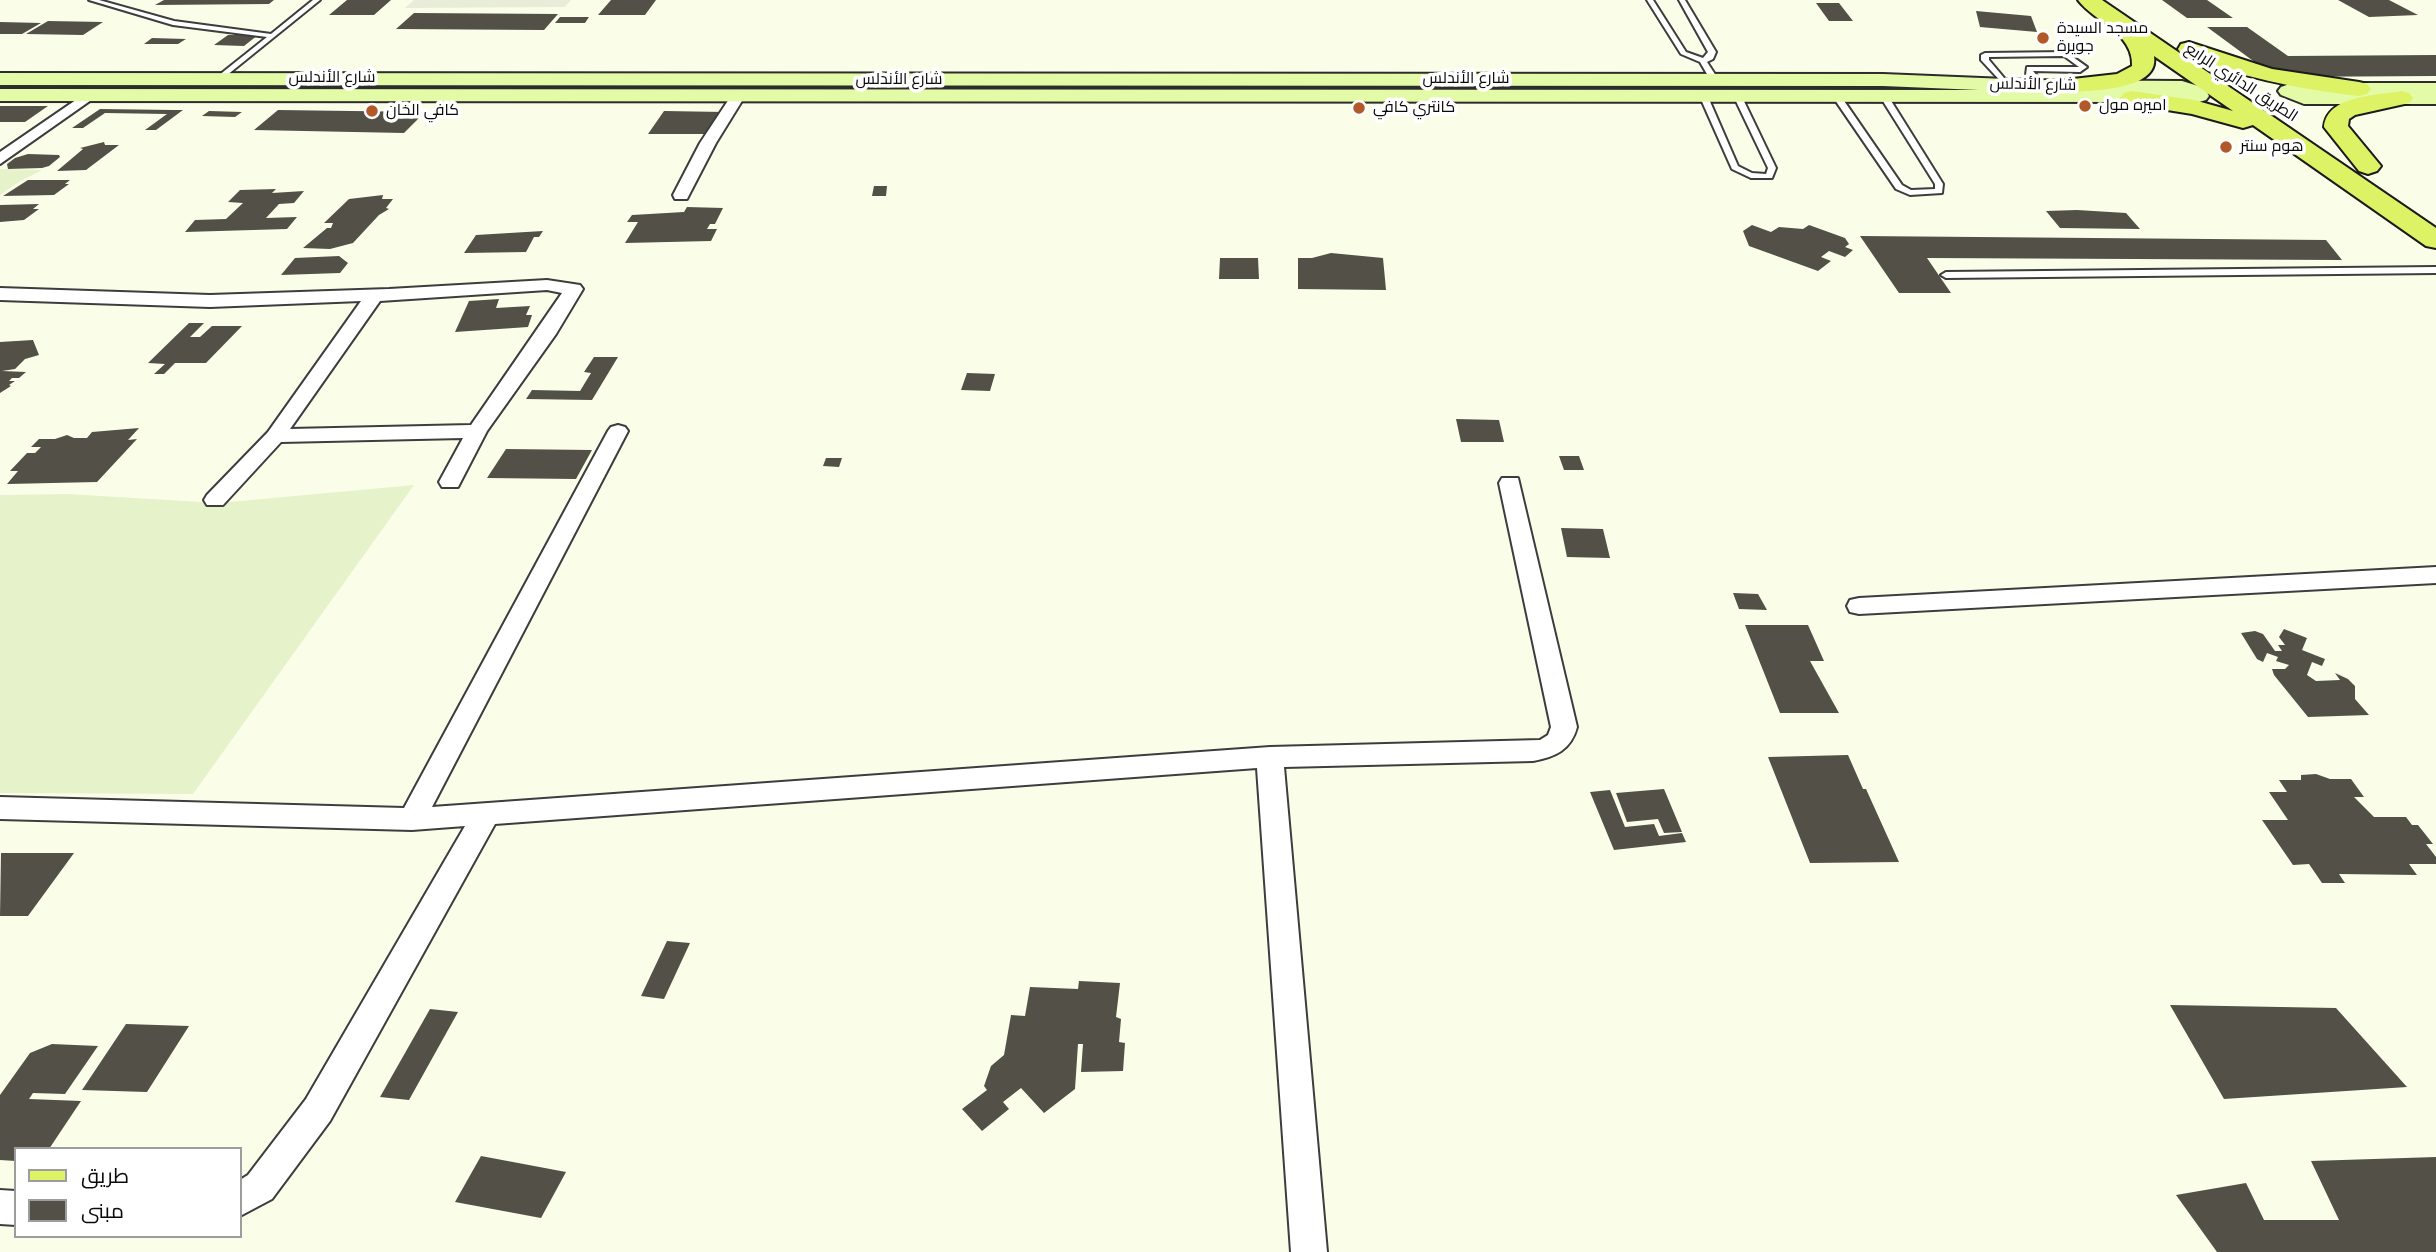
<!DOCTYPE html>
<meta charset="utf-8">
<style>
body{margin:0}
#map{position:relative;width:2436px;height:1252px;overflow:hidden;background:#fafee8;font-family:"Times New Roman",Cairo,serif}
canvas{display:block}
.legend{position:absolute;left:14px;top:1147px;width:228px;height:91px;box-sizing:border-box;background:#fff;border:2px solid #9d9d9d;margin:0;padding:9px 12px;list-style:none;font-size:21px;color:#0a0a0a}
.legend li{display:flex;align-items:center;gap:14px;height:35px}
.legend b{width:35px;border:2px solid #9d9d9d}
</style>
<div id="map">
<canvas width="2436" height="1252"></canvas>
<ul class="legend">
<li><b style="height:9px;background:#ddf264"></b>طريق</li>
<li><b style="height:19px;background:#525047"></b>مبنى</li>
</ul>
</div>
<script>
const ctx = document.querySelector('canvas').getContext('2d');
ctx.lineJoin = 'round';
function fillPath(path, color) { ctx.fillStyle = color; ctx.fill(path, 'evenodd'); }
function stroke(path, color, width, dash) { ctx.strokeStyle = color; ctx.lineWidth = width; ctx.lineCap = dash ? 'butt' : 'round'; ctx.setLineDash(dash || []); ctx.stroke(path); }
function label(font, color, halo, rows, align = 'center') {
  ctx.font = font + ' "Times New Roman",Cairo,serif'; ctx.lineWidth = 7; ctx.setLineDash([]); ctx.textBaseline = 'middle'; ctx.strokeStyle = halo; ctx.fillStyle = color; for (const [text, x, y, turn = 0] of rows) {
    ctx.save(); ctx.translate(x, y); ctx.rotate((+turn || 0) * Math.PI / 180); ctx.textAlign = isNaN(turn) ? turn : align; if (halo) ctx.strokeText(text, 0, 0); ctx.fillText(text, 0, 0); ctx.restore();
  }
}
const farmland = new Path2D(`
 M 0,169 L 42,170 L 19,182 L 0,195 Z
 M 414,485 L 193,794 L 0,793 L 0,495 L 68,494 L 218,503 Z`);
const plaza = new Path2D(`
 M 414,0 L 571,0 L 565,7 L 405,8 Z`);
const building = new Path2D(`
 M 164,0 L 274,0 L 269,4 L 155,5 Z
 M 347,0 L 391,0 L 374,15 L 329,15 Z
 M 611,0 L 656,0 L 645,15 L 598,15 Z
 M 2162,0 L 2207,0 L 2233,18 L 2187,18 Z
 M 2338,0 L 2389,0 L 2418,15 L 2369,17 Z
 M 1816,3 L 1839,3 L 1853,21 L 1829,21 Z
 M 1976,11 L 2031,16 L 2037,32 L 1980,27 Z
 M 414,13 L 558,14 L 544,30 L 396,29 Z
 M 560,17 L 589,17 L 585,23 L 555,23 Z
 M 48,21 L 103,22 L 83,35 L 26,34 Z
 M 0,22 L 41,23 L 22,34 L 0,34 Z
 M 2207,27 L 2247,27 L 2288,56 L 2436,55 L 2436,76 L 2275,77 Z
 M 228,35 L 258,35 L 244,46 L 214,45 Z
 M 152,38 L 186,39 L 178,44 L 144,44 Z
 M 0,106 L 48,106 L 25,122 L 0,122 Z
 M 100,109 L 173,110 L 183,110 L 156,130 L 145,130 L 167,114 L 105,113 L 83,128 L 72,128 Z
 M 278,110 L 425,112 L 404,133 L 254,130 Z
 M 209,111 L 242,112 L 235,117 L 202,116 Z
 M 664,111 L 724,112 L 710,134 L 648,134 Z
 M 104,142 L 105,145 L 119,145 L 86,170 L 57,171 L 83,149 L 80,148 Z
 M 28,154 L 59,155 L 60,157 L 49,166 L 42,168 L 8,169 L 7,164 L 15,158 Z
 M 28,180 L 70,180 L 65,184 L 69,184 L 54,195 L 3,196 Z
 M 874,186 L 887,186 L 886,196 L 872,196 Z
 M 276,189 L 272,193 L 304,191 L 294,203 L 279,204 L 266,218 L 297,217 L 287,229 L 185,232 L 195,220 L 226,219 L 243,203 L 228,202 L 240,190 Z
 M 383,195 L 382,199 L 393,199 L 386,208 L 389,209 L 379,215 L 353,243 L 330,249 L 303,248 L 327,228 L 331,228 L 333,223 L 324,223 L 349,199 Z
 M 39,204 L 33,209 L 39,209 L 24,220 L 0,222 L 0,205 Z
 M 687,207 L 723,208 L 715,224 L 710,224 L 707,229 L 717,229 L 711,241 L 625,243 L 638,222 L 627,222 L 632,215 L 684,212 Z
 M 2077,210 L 2126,213 L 2140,229 L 2060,228 L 2046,211 Z
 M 1752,225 L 1771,232 L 1779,227 L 1803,229 L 1809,225 L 1845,238 L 1849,244 L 1845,247 L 1853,250 L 1845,257 L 1829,251 L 1821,257 L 1831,261 L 1818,271 L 1749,246 L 1743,231 Z
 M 543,231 L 539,237 L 534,237 L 526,252 L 464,253 L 476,235 Z
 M 1860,236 L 2326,240 L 2342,260 L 1927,258 L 1951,293 L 1899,293 Z
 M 1331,253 L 1383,258 L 1386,290 L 1298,289 L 1298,258 L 1312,258 Z
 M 339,256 L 348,263 L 340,273 L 281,275 L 295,258 Z
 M 1220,258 L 1258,258 L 1259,279 L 1219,279 Z
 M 499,299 L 496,308 L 530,306 L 526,315 L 532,315 L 528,327 L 455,332 L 469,301 Z
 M 189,323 L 204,323 L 190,337 L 200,337 L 212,326 L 242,326 L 206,363 L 175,363 L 164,374 L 154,374 L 165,364 L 148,363 Z
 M 33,340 L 39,355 L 25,359 L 15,369 L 2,371 L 26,372 L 19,378 L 12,378 L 9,381 L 15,381 L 9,385 L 11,386 L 0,393 L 0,342 Z
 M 594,357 L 618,357 L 592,400 L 526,399 L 532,390 L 580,391 L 591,373 L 584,372 Z
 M 967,373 L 995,374 L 990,391 L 961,390 Z
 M 1456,419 L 1499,420 L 1504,442 L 1461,442 Z
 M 139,428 L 128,440 L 137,439 L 97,482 L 7,484 L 18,471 L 10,471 L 27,453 L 35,453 L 41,447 L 31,447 L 39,439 L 55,439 L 67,435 L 74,438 L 87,438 L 92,432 Z
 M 506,449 L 592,450 L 576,479 L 487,478 Z
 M 1559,456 L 1579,456 L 1584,470 L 1564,470 Z
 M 826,458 L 842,458 L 839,467 L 823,466 Z
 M 1561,528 L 1603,529 L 1610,558 L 1567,557 Z
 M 1733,593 L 1758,594 L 1767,610 L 1739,609 Z
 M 1745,625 L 1808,625 L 1824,661 L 1810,661 L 1839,713 L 1780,713 Z
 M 2284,629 L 2307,638 L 2302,650 L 2325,659 L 2322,666 L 2312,662 L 2307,675 L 2316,681 L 2340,680 L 2335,673 L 2348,679 L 2355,686 L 2355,699 L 2369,715 L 2308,717 L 2274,675 L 2272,669 L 2285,669 L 2289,665 L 2276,661 L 2278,657 L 2267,653 L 2263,662 L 2257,659 L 2241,633 L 2255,631 L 2263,634 L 2275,651 L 2282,651 L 2278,645 L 2285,645 L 2279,637 Z
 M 1848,755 L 1863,789 L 1866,789 L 1899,862 L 1810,863 L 1768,757 Z
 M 2316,774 L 2330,779 L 2351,779 L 2364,797 L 2354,797 L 2374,817 L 2406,817 L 2412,825 L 2418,825 L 2433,844 L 2426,844 L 2436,857 L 2436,864 L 2409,864 L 2417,875 L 2339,874 L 2345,883 L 2322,883 L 2309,864 L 2293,865 L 2262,820 L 2288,820 L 2269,792 L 2287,792 L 2279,780 L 2301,780 L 2301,775 Z
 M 1664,789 L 1682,832 L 1664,833 L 1658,819 L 1627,822 L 1616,793 Z
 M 1610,790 L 1625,827 L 1654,824 L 1659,836 L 1682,833 L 1686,842 L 1614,850 L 1590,792 Z
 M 1,853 L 74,853 L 28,916 L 0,916 Z
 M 667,941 L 690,943 L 664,999 L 641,996 Z
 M 1079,981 L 1120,983 L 1116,1017 L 1121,1019 L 1119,1042 L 1125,1043 L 1123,1071 L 1081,1072 L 1083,1044 L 1078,1044 L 1075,1089 L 1044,1113 L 1021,1088 L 1003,1102 L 1009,1109 L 982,1131 L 962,1109 L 987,1090 L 984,1086 L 991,1066 L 1004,1055 L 1011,1015 L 1025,1016 L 1030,987 L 1078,989 Z
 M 2170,1005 L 2336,1008 L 2407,1087 L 2224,1099 Z
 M 430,1009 L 458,1012 L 409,1100 L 380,1097 Z
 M 126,1024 L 189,1026 L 147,1092 L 82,1090 Z
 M 52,1044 L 98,1046 L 65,1094 L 33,1093 L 29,1099 L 81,1101 L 49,1149 L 16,1149 L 16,1161 L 0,1160 L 0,1095 L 30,1053 Z
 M 481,1156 L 566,1172 L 541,1218 L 455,1202 Z
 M 2436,1157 L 2436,1252 L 2217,1252 L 2176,1195 L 2246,1183 L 2264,1220 L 2339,1220 L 2311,1161 Z`);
const service = new Path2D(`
 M 89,0 L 99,0 L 174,21 L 271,34 L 313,0 L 320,0 L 221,80 L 217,78 L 218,76 L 267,37 L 173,25 Z
 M 1647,0 L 1653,0 L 1686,52 L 1703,58 L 1708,52 L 1679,0 L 1685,0 L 1716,52 L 1713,59 L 1707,62 L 1718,79 L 1717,81 L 1711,81 L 1700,62 L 1681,54 Z
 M 2066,52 L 2087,67 L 2080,72 L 2033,71 L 2046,86 L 2042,88 L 2026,75 L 2027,67 L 2079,67 L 2064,56 L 1989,57 L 1989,60 L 2010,85 L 2006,87 L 1981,60 L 1981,55 L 1985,53 Z
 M 1701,95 L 1708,97 L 1738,166 L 1752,173 L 1766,174 L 1768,168 L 1734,97 L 1741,95 L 1776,168 L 1772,178 L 1751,178 L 1732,169 L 1700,97 Z
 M 1834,95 L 1840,95 L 1902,185 L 1911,190 L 1935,189 L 1935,184 L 1881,98 L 1888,96 L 1943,184 L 1942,193 L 1910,195 L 1896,189 L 1833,97 Z
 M 2436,267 L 2436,273 L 1946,278 L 1941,275 L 1946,272 Z`);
const minor = new Path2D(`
 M 89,91 L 94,92 L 96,95 L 94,98 L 0,164 L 0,152 Z
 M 738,92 L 745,96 L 716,143 L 689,195 L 687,199 L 675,199 L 673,195 L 700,143 L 733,93 Z
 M 547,280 L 580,285 L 583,289 L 556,334 L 487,431 L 458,487 L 442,487 L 439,482 L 463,438 L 281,442 L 223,505 L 207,505 L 204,500 L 207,495 L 268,432 L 361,301 L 210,307 L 0,300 L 0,288 L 210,295 L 389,289 ZM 547,290 L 562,293 L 471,425 L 290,429 L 380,301 Z
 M 618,425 L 625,427 L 628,431 L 432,807 L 1270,747 L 1540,740 L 1548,735 L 1551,727 L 1499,483 L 1502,478 L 1518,478 L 1577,727 C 1571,750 1555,757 1533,761 L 1284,767 L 1327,1252 L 1291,1252 L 1257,768 L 495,824 L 330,1121 L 272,1199 L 240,1216 L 240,1180 L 248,1175 L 306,1099 L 465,826 L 412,830 L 0,819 L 0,797 L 404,808 L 608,431 L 611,427 Z
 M 2436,567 L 2436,583 L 1859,614 L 1850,612 L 1847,606 L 1850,600 L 1859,598 Z
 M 0,1190 L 16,1191 L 16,1225 L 0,1224 Z`);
const secondary = new Path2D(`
 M 0,73 L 1883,74 L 2031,80 L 2182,81 L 2205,88 L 2209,96 L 2206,100 L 2199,102 L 0,101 L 0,89 L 1979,90 L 1883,86 L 0,85 Z
 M 2292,83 L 2436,83 L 2436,104 L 2304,104 L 2281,95 L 2278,91 L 2281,87 Z`);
const primary = new Path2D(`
 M 2078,0 L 2102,0 L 2436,228 L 2436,248 L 2426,246 L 2253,125 L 2243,128 L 2192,114 L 2124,103 L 2120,98 L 2124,93 L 2132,91 L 2194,100 L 2233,111 L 2154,56 C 2160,92 2087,90 2063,93 L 2055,91 L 2051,86 L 2055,81 L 2117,74 L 2132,66 C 2134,33 2093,21 2078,0 Z
 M 2189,42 L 2272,69 L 2359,82 L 2367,84 L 2371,89 L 2367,94 L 2359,96 C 2298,89 2239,77 2181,54 L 2178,49 L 2181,44 Z
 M 2401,91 L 2409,93 L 2413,98 L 2409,103 L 2355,115 L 2349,119 L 2348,126 L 2381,166 L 2377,171 L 2368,174 L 2359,171 L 2324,127 C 2327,95 2376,96 2401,91 Z`);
const markers = [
 [2043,38,7,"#b2592a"],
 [2085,106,7,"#b2592a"],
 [1359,108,7,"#b2592a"],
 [372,111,7,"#b2592a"],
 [2226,147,7,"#b2592a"]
];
const farPoinames = [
 ["مسجد السيدة",2057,29],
 ["جويرة",2057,47],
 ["اميره مول",2099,106],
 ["كانتري كافي",1373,108],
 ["كافي الخان",386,111],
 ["هوم سنتر",2240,147]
];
const farStreetnames = [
 ["شارع الأندلس",332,78],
 ["شارع الأندلس",1466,79],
 ["شارع الأندلس",899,80],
 ["الطريق الدائري الرابع",2241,83,33],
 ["شارع الأندلس",2033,85,1]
];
fillPath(farmland, '#e6f2ca');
fillPath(plaza, '#e9ecd9');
fillPath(building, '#525047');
stroke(service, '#3d3d3d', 4);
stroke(minor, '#3d3d3d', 4);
stroke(secondary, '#2c2c2c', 4);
stroke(primary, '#1b1b1b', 4);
fillPath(service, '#fff');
fillPath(minor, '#fff');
fillPath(secondary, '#e3fba6');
fillPath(primary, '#ddf264');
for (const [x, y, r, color] of markers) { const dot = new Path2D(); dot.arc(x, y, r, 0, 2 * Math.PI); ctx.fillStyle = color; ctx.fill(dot); stroke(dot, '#fff', 2.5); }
label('16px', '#0a0a0a', '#fff', farPoinames, 'left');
label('16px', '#0a0a0a', '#fff', farStreetnames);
</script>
